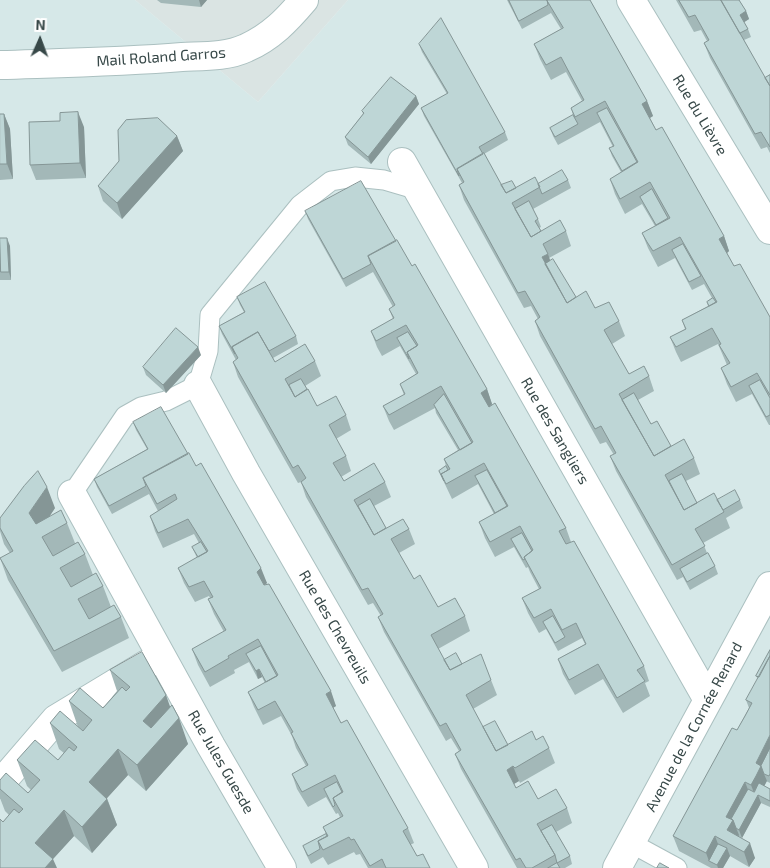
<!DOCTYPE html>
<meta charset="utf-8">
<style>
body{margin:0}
#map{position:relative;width:770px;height:868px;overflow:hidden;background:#e8f4f4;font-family:"Exo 2",sans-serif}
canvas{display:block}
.north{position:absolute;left:15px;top:15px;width:50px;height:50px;-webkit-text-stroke:4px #fff;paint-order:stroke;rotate:2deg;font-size:14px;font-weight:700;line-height:20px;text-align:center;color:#374848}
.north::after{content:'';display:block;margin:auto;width:18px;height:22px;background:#374848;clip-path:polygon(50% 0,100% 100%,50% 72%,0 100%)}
</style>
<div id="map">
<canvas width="770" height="868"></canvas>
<div class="north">N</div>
</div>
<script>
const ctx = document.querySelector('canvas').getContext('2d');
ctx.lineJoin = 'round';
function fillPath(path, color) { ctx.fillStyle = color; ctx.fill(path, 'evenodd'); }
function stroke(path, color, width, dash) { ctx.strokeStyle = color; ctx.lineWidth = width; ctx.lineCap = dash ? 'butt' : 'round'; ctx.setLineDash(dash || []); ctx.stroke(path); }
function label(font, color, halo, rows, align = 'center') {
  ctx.font = font + ' "Exo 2",sans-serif'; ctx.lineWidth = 4; ctx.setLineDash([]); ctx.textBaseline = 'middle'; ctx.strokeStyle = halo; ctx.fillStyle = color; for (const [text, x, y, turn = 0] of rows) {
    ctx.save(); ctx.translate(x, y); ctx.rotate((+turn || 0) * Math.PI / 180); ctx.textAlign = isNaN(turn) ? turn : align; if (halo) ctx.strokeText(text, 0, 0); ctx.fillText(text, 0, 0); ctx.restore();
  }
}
const residential = new Path2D(`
 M 0,0 L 135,0 L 258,102 L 348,0 L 770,0 L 770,868 L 0,868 Z`);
const industrial = new Path2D(`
 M 135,0 L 348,0 L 258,102 Z`);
const lane = new Path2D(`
 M 72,494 L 125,416 L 141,407 L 166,401 L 198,385 L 208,351 L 210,315 L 300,205 L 331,181 L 355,177 L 384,180 L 418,190
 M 631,843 L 677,868`);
const street = new Path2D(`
 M 631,0 L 770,230
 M 0,65 C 61,63 122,62 182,57 C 203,56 227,57 246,48 C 271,37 287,20 304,0
 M 402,162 L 708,700
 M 198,385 L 246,473 L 474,868
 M 72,494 L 211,746 L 282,868
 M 0,784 L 56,719 L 147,664
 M 617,868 L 770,586`);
const wall = new Path2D(`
 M 157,0 L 207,0 L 201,7 L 161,3 Z
 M 507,0 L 590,0 L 647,101 L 653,116 L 650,118 L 656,130 L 724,236 L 729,251 L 727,253 L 734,266 L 770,317 L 770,425 L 769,425 L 752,394 L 736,402 L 727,384 L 721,368 L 727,365 L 718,344 L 681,362 L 676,352 L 670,337 L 685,329 L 682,320 L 708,306 L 707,302 L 712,298 L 704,284 L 692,290 L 675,258 L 658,267 L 648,248 L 642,233 L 655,226 L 642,204 L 625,214 L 615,194 L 610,179 L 621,172 L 612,156 L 609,148 L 613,147 L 600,122 L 558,145 L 553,136 L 550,128 L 573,115 L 571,108 L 582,101 L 566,72 L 551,80 L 540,59 L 534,44 L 561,29 L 551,13 L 522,29 Z
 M 676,0 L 739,0 L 746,11 L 749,19 L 744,22 L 748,29 L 751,37 L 744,40 L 765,78 L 770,75 L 770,153 L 767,147 L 761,149 L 710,58 L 704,43 L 707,41 L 701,30 L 694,32 Z
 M 419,44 L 505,132 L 508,140 L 484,154 L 501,185 L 516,188 L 568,180 L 571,188 L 533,209 L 538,219 L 541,227 L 539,228 L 541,231 L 566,231 L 571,246 L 549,258 L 550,261 L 576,297 L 619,321 L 625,336 L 612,344 L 629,374 L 649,376 L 654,391 L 638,400 L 651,424 L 671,446 L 694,458 L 700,474 L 686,481 L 697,503 L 717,500 L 740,500 L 743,508 L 726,518 L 730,528 L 703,543 L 707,553 L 715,566 L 718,574 L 690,590 L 683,577 L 677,580 L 616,471 L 610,456 L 614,455 L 606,442 L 600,444 L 540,336 L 535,321 L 538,319 L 531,306 L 524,308 L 464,200 L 459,185 L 462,183 L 424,116 L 421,108 L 447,94 L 422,52 Z
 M 416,96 L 419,104 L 371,164 L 348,145 L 345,137 L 363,114 L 362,111 Z
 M 0,114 L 4,114 L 10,129 L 13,179 L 0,180 Z
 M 84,127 L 86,178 L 36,180 L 30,165 Z
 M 177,136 L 183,151 L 122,219 L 103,201 L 98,186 Z
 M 305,211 L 396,241 L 487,389 L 492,404 L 566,528 L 571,542 L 644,666 L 649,681 L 645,683 L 650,696 L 623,713 L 603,679 L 575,695 L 563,674 L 558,659 L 585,644 L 582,638 L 558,651 L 546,629 L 539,633 L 528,613 L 522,598 L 539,589 L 530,572 L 528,567 L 526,568 L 514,547 L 495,557 L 485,538 L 479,522 L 494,514 L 478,484 L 452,499 L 442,478 L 439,471 L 446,466 L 444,459 L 458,450 L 436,413 L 435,408 L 394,430 L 389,421 L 383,406 L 404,395 L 400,384 L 416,374 L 400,346 L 382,356 L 377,347 L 371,331 L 393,319 L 389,309 L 393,307 L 373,272 L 346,287 L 308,219 Z
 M 0,238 L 10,246 L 11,280 L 0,280 Z
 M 237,297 L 296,336 L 298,344 L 273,358 L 275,362 L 315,361 L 321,376 L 305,386 L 317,406 L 346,415 L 351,430 L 336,439 L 346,456 L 351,471 L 341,477 L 344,481 L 385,482 L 391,497 L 374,506 L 386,528 L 409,529 L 415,544 L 399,553 L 414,579 L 438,607 L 465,616 L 470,631 L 438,649 L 444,660 L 462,664 L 491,680 L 497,695 L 473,709 L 483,727 L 508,745 L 536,740 L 549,748 L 555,763 L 520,783 L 519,781 L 514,784 L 516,788 L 538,799 L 567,808 L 572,823 L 556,832 L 570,856 L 572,864 L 565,868 L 517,868 L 461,769 L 455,754 L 459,751 L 451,738 L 446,741 L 384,632 L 378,617 L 381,616 L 373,603 L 368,605 L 306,497 L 301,482 L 298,483 L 238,377 L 233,362 L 236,360 L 222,334 L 219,326 L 244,312 L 240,305 Z
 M 201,355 L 166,393 L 146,375 L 143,367 Z
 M 133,422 L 188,454 L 196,466 L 267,583 L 265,585 L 336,706 L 333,708 L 341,723 L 408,828 L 414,843 L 410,845 L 417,856 L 430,868 L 368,868 L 360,854 L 356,855 L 354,852 L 328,865 L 323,857 L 311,864 L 306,854 L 303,846 L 326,834 L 323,827 L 340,817 L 338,813 L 336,814 L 326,797 L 308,807 L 297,789 L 292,774 L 306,766 L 296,748 L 292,736 L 281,716 L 263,725 L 254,707 L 248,692 L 265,683 L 262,677 L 258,679 L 249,662 L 234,670 L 235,673 L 210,687 L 198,665 L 192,649 L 224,632 L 214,614 L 208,599 L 210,598 L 209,596 L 195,602 L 184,583 L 178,568 L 197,558 L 192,547 L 199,543 L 194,534 L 163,548 L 155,531 L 150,516 L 158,511 L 149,494 L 112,514 L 97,487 L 94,479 L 147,449 L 136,430 Z
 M 55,508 L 49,517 L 67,523 L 75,543 L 85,554 L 93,575 L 103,586 L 111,607 L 121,617 L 129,638 L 62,672 L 8,580 L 0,558 L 10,553 L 4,544 L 0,531 L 0,518 Z
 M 770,650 L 770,783 L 766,781 L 764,786 L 770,789 L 770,807 L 761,803 L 742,838 L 738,836 L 755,858 L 749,867 L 730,856 L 723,868 L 711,868 L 679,851 L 673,836 L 737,730 L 749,708 L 746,700 L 758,679 L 756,676 Z
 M 110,670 L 170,706 L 188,744 L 146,791 L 128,775 L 107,798 L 117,825 L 92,853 L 74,836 L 53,859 L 3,822 L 9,815 L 5,811 L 0,798 L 0,780 L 28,793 L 31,790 L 27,786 L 17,760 L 58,760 L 64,753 L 59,749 L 50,723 L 83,731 L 78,727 L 69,701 L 103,708 L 117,691 Z`);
const shadedWall = new Path2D(`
 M 199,0 L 207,0 L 201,7 Z
 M 746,11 L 749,19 L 743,23 L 740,15 Z
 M 416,96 L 419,104 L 371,164 L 368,157 Z
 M 647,101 L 653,116 L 648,119 L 642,104 Z
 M 78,112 L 84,127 L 86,178 L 80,163 Z
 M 4,114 L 10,129 L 13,179 L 7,164 Z
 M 177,136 L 183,151 L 122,219 L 117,203 Z
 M 724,236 L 729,251 L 725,255 L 719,239 Z
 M 7,238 L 10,246 L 11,280 L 9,272 Z
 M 548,254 L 553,269 L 548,272 L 542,257 Z
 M 198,347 L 201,355 L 166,393 L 163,385 Z
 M 487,389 L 492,404 L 487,409 L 481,393 Z
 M 47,487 L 55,508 L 37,535 L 29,513 Z
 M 261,568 L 267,583 L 262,587 L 257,572 Z
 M 259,669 L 262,677 L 258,679 L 256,671 Z
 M 331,691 L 336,706 L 331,709 L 326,694 Z
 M 166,695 L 175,721 L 152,747 L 143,721 Z
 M 179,718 L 188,744 L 146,791 L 137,765 Z
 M 770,735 L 770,761 L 764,774 L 767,781 L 759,796 L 758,795 L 761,803 L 742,838 L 739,830 L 756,798 L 751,785 L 756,763 Z
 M 118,749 L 128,775 L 98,808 L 89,782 Z
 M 513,766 L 519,781 L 512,785 L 507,770 Z
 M 745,782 L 751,797 L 735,825 L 739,835 L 733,846 L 727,830 L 726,817 Z
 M 107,799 L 117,825 L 92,853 L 82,827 Z
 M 64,810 L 74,836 L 53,859 L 57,868 L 44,868 L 35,843 Z
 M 715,836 L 721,852 L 709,861 L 706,853 Z
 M 750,843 L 755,858 L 749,867 L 744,852 Z
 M 727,848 L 730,856 L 723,868 L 718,868 L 717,865 Z`);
const building = new Path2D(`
 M 509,0 L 547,0 L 548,5 L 519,21 Z
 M 547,0 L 590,0 L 647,101 L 642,104 L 656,130 L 662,127 L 724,236 L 719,239 L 734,266 L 740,264 L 770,317 L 770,395 L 757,373 L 731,387 L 721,368 L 730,363 L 719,345 L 721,344 L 712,328 L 676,347 L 670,337 L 686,329 L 682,320 L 717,302 L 680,237 L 653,251 L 647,242 L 642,233 L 670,218 L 650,182 L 620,199 L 610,179 L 638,162 L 605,101 L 575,117 L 571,108 L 584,100 L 570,74 L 561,57 L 546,65 L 534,44 L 563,28 Z
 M 679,0 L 721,0 L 770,86 L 770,147 L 761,132 L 755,134 L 704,43 L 709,40 L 695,15 L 689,17 Z
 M 721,0 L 739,0 L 746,11 L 740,15 L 748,29 L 740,33 Z
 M 441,18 L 505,132 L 479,147 L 483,154 L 457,169 L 459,176 L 421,108 L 448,93 L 419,44 Z
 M 770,75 L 770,86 L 765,78 Z
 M 391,77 L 416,96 L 368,157 L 345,137 L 364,113 L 362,111 Z
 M 607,108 L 637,162 L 622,171 L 609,148 L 614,146 L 597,113 Z
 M 78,112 L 80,163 L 30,165 L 29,122 L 60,121 L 60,113 Z
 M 0,114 L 4,114 L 7,164 L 0,164 Z
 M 573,115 L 578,124 L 555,137 L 550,128 Z
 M 158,118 L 177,136 L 117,203 L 98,186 L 119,161 L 118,130 L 126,120 Z
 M 484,153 L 506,193 L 535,177 L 540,187 L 512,203 L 531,237 L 560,220 L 566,231 L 543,244 L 548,254 L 542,257 L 567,303 L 586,291 L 595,308 L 609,302 L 619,321 L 604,330 L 629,374 L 644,366 L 649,376 L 619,394 L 654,456 L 684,439 L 694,458 L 665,475 L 684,510 L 714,493 L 724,512 L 695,529 L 705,546 L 672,565 L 610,456 L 616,453 L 601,426 L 595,429 L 535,321 L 540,317 L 525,291 L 518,293 L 459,185 L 464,182 L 457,169 Z
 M 562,170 L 568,180 L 542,194 L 538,184 Z
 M 361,181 L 396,241 L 368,256 L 371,264 L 343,279 L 305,211 Z
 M 512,181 L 516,188 L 506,193 L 501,185 Z
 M 652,189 L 668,218 L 656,225 L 640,197 Z
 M 529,201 L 538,219 L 535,221 L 541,231 L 531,237 L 515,209 Z
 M 0,238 L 7,238 L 9,272 L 1,272 Z
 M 397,240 L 412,266 L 415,264 L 487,389 L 481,393 L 489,407 L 495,403 L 566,528 L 559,531 L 566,544 L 574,541 L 644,666 L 637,670 L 645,681 L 617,698 L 598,664 L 569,680 L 558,659 L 586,644 L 576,623 L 562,630 L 551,609 L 534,618 L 522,598 L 541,588 L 524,557 L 533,550 L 520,526 L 490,542 L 479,522 L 508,506 L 484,463 L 446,484 L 441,474 L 450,469 L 444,459 L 473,442 L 441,386 L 389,415 L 383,406 L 405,394 L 400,384 L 418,373 L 407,352 L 418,345 L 406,325 L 376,341 L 371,331 L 394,318 L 389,309 L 395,305 L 368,256 Z
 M 683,244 L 701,276 L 689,282 L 672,250 Z
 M 553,259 L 576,297 L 567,303 L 545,264 Z
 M 265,282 L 296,336 L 269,351 L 258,332 L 232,347 L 235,354 L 219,326 L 245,312 L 237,297 Z
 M 713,298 L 716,302 L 709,306 L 707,302 Z
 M 176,328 L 198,347 L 163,385 L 143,367 Z
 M 258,332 L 275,362 L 305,344 L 315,361 L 285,379 L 295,397 L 308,389 L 317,406 L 336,396 L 346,415 L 329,425 L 346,456 L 333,463 L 344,481 L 374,463 L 385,482 L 354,500 L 374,535 L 403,519 L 409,529 L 391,539 L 414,579 L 420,575 L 438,607 L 455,598 L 465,616 L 431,635 L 450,670 L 481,654 L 491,680 L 466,695 L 496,751 L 532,731 L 536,740 L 543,736 L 549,748 L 515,768 L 513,766 L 507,770 L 516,788 L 528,781 L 538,799 L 556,789 L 567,808 L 537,824 L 555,855 L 532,868 L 526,868 L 520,858 L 516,860 L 455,754 L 461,750 L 446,723 L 440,726 L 378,617 L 383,614 L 368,588 L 362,590 L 301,482 L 306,478 L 298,465 L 293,468 L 233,362 L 238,358 L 232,347 Z
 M 408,332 L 417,346 L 407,352 L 409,359 L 397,338 Z
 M 301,379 L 307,389 L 295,397 L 289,385 Z
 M 760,380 L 770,398 L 770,415 L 766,417 L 749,386 Z
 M 634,393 L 651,424 L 657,421 L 671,446 L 654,456 L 622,400 Z
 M 444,394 L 472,443 L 460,450 L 434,405 Z
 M 161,407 L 188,454 L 143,478 L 146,486 L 109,506 L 94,479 L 148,449 L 133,422 Z
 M 189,453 L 196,466 L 201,463 L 261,568 L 257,572 L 264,585 L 269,584 L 331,691 L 326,694 L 341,723 L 347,720 L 408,828 L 403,831 L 417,856 L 423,854 L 430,868 L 386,868 L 382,859 L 370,866 L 354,839 L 351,840 L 349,837 L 323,850 L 318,841 L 328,836 L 323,827 L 343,816 L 333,798 L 343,792 L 335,775 L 302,792 L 292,774 L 308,765 L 291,733 L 293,732 L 275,701 L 258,710 L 248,692 L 278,675 L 258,639 L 228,656 L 229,658 L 205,672 L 192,649 L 226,630 L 208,599 L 213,597 L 204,581 L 189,587 L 178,568 L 208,551 L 188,519 L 158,533 L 150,516 L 177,499 L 175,494 L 157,504 L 143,478 Z
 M 446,466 L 448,470 L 441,474 L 444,481 L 439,471 Z
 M 487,470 L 507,506 L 495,513 L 475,476 Z
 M 38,471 L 47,487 L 29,513 L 36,524 L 61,510 L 67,523 L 42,537 L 53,556 L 78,542 L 85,554 L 60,568 L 71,587 L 96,573 L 103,586 L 78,599 L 89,619 L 114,605 L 121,617 L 54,651 L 0,558 L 13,551 L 0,528 L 0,518 L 24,486 Z
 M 682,474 L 697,503 L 684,510 L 669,481 Z
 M 735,490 L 740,500 L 723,510 L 717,500 Z
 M 370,499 L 386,528 L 374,535 L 358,506 Z
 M 522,533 L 532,551 L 524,557 L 525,559 L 523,560 L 511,539 Z
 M 201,542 L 207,552 L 198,557 L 192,547 Z
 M 708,553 L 715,566 L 687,582 L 680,569 Z
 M 553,616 L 565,637 L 555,643 L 543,622 Z
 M 261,646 L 277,676 L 266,682 L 259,669 L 256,671 L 246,654 Z
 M 770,650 L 770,656 L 759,677 L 756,676 Z
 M 142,652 L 166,695 L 143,721 L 151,728 L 172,705 L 179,718 L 137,765 L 118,749 L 89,782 L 107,799 L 82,827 L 64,810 L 35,843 L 53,859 L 45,868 L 0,868 L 0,819 L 3,822 L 14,809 L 19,813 L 23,809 L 0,789 L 0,780 L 6,773 L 28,793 L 40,780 L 17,760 L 35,740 L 58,760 L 69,747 L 74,751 L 77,747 L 50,723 L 60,711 L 83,731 L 92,720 L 69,701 L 80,688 L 103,708 L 122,687 L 126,691 L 130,687 L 110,670 Z
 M 456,653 L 462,664 L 450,670 L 444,660 Z
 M 770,656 L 770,735 L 756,763 L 761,766 L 756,776 L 751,785 L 745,782 L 726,817 L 733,820 L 727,830 L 750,843 L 744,852 L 715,836 L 706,853 L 673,836 L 732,728 L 737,730 L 745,716 L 752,703 L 746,700 Z
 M 495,721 L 508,745 L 496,751 L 483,727 Z
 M 770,748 L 770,774 L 769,776 L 764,774 L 761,766 Z
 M 337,782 L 342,792 L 333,798 L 335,805 L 333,807 L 324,789 Z
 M 759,783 L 770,789 L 770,801 L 758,795 L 739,830 L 736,828 L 733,820 L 731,819 L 748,789 L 754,792 Z
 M 552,825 L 570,856 L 557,863 L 555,855 L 541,831 Z
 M 326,834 L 327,836 L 318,841 L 320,849 L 308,856 L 303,846 Z
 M 718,844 L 727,848 L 717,865 L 709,861 Z
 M 557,863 L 560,868 L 548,868 Z
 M 660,863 L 669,868 L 657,868 Z`);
const streetNames = [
 ["Mail Roland Garros",161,57,-4],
 ["Rue du Lièvre",700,115,59],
 ["Rue des Sangliers",555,431,60],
 ["Rue des Chevreuils",335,627,60],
 ["Avenue de la Cornée Renard",694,727,-62],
 ["Rue Jules Guesde",221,762,60]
];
fillPath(residential, '#d6e8e8');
fillPath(industrial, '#dae4e3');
stroke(lane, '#abc0c0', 21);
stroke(street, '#abc0c0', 30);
stroke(lane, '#fff', 19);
stroke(street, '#fff', 28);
fillPath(wall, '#a3b8b8');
fillPath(shadedWall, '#859696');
fillPath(building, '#bed6d6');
stroke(building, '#859696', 1);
label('15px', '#374848', '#fff', streetNames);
</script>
